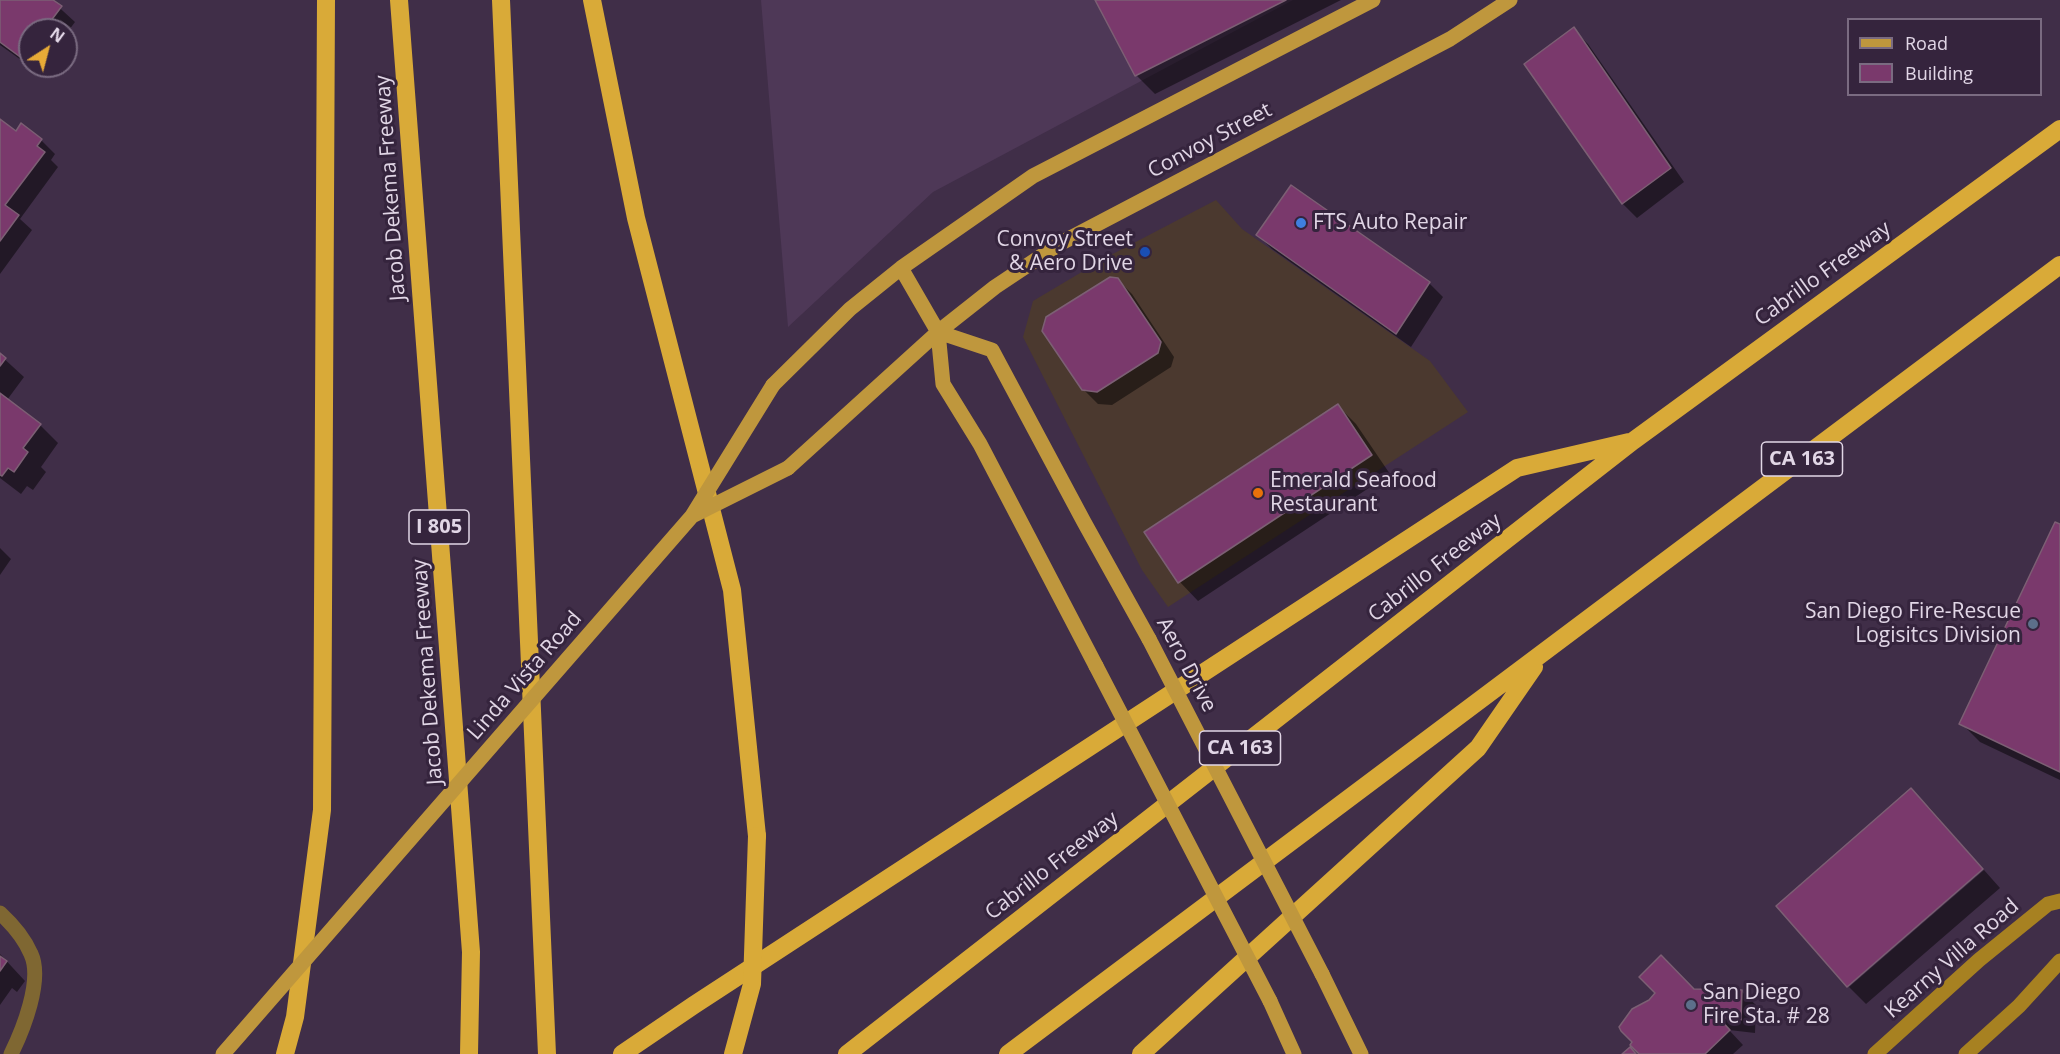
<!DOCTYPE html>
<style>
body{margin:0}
#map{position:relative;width:2060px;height:1054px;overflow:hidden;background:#402e48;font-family:"Open Sans",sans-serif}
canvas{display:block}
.legend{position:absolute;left:1847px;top:18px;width:195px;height:78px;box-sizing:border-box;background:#35243d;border:2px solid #7a6b81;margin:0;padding:8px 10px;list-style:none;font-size:18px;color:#e1d6e6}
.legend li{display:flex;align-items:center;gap:12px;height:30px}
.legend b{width:30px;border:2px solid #7a6b81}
.north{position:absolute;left:18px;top:18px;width:60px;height:60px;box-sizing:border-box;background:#35243d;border:2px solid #7a6b81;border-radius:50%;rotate:36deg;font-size:16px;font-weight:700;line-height:24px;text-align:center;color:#e1d6e6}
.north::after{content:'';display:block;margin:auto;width:21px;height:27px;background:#e8ab37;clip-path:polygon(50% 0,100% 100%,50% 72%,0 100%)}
</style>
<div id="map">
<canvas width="2060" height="1054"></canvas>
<ul class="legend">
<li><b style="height:8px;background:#bf973d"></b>Road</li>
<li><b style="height:16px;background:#7a396c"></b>Building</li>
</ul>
<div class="north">N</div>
</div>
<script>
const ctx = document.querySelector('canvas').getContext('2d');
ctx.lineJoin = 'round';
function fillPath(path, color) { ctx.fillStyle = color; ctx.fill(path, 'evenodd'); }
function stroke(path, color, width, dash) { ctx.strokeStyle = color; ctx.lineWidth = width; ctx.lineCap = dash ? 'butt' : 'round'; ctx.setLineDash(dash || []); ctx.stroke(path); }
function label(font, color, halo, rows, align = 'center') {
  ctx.font = font + ' "Open Sans",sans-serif'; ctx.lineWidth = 6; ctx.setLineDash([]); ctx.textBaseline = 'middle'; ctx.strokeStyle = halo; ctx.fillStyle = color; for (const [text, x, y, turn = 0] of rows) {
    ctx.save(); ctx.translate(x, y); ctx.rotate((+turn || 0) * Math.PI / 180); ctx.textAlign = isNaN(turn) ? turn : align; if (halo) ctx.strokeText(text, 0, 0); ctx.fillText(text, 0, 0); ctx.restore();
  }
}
const commercial = new Path2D(`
 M 1216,200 L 1242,229 L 1430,361 L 1468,412 L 1168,607 L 1142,570 L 1023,337 L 1033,301 L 1107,257 Z`);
const built = new Path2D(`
 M 761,0 L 1293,0 L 933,192 L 788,327 Z`);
const shadow = new Path2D(`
 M 0,0 L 51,0 L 75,22 L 66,34 L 66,30 L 30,30 L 30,66 L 42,66 L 38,72 L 0,45 Z
 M 1097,0 L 1341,0 L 1155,94 L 1136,75 Z
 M 1573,29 L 1588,44 L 1684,182 L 1637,218 L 1623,204 L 1526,64 Z
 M 0,121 L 16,133 L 41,140 L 55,154 L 51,160 L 58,167 L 20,219 L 32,230 L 0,274 Z
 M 1258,235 L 1429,283 L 1443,297 L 1411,347 L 1272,249 Z
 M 1118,280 L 1132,294 L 1174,357 L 1171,367 L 1112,405 L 1098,404 L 1083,389 Z
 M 0,355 L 24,377 L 7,400 L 40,425 L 58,443 L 41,467 L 46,472 L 33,490 L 27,486 L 21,494 L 0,478 Z
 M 1338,406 L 1356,424 L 1390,474 L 1198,601 L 1180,582 L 1146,532 Z
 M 2060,526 L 2060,780 L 1980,742 L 1961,723 Z
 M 0,548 L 11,559 L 0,575 Z
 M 1911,790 L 1930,808 L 1982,868 Z
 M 1984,870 L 2000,888 L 1866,1004 L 1849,987 Z
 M 0,954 L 25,981 L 17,992 L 12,988 L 0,1005 Z
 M 1694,990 L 1741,991 L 1756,1005 L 1755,1033 L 1729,1030 L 1743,1045 L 1733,1054 L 1641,1054 Z`);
const building = new Path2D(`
 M 0,0 L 53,0 L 62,6 L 44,30 L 30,30 L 30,49 L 23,59 L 0,42 Z
 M 1095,0 L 1286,0 L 1135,76 Z
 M 1574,27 L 1671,168 L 1622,204 L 1524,64 Z
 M 0,119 L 16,131 L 21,123 L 42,139 L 37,146 L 45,152 L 5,205 L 19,215 L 0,241 Z
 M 1291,185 L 1430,282 L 1396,334 L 1256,235 Z
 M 1110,277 L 1118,278 L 1161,342 L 1158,353 L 1097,392 L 1082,390 L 1042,331 L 1046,317 Z
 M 0,353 L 6,358 L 0,366 Z
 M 0,393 L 41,424 L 23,448 L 28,452 L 14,472 L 8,468 L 2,476 L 0,475 Z
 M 1338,404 L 1372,455 L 1178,583 L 1144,532 Z
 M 2055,522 L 2060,524 L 2060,772 L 1959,724 Z
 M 1911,788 L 1983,869 L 1847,987 L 1776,906 Z
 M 1661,955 L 1694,989 L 1742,990 L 1741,1020 L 1718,1017 L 1730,1030 L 1705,1054 L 1639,1054 L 1630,1045 L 1632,1042 L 1621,1031 L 1619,1027 L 1632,1009 L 1649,1000 L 1655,993 L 1639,977 Z
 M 0,956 L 7,961 L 0,971 Z
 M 1630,1047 L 1636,1054 L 1622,1054 Z`);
const street = new Path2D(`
 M 0,913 C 12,924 25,940 31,954 C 43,980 23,1030 11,1054`);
const secondary = new Path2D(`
 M 1875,1054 L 1979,960 L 2048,904 L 2060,901
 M 1966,1054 L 2019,1006 L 2060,961`);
const primary = new Path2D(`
 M 901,268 L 938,332 L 943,384 L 980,444 L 1096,666
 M 938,332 L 992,350 L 1084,522 L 1149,639
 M 773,385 L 850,309 L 901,268 L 1033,176 L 1373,0
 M 788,468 L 938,332 L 995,287 L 1061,243 L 1450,39 L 1510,0
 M 1322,974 L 1361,1054
 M 1270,1001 L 1294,1054`);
const highway = new Path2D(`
 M 399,0 L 471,952 L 469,1054
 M 501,0 L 547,1054
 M 592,0 L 636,218 L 732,590 L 757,836
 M 285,1054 L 295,1017 L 322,810 L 326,0
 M 622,1054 L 694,1005 L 1517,468 L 1629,442
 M 847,1054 L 1633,441 L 2060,129
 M 1008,1054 L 2060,265
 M 1141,1054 L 1478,748 L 1534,667`);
const primaryBridge = new Path2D(`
 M 692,516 L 788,468
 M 1149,639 L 1322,974
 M 1096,666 L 1270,1001
 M 223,1054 L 692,516 L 773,385`);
const highwayBridge = new Path2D(`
 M 733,1054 L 752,984 L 757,836`);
const markers = [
 [1301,223,6,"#3f7fe0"],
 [1145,252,6,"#1a4fb4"],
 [1258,493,6,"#e8710a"],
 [2033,624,6,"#5c6f8a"],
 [1691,1005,6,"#5c6f8a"]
];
const shields = [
 [1802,459,81],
 [439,527,60],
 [1240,748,81]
];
const shieldNames = [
 ["CA 163",1802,459],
 ["I 805",439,527],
 ["CA 163",1240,748]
];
const streetNames = [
 ["Convoy Street",1210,141,-28],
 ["Jacob Dekema Freeway",391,188,-94],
 ["Cabrillo Freeway",1823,274,-36],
 ["Cabrillo Freeway",1435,568,-38],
 ["Aero Drive",1186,665,62],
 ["Jacob Dekema Freeway",428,672,-94],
 ["Linda Vista Road",525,676,-49],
 ["Cabrillo Freeway",1052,866,-38],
 ["Kearny Villa Road",1952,959,-41]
];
const poiNames = [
 ["FTS Auto Repair",1313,223],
 ["Convoy Street",1133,240,"right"],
 ["& Aero Drive",1133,264,"right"],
 ["Emerald Seafood",1270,481],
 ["Restaurant",1270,505],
 ["San Diego Fire-Rescue",2021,612,"right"],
 ["Logisitcs Division",2021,636,"right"],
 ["San Diego",1703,993],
 ["Fire Sta. # 28",1703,1017]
];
fillPath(commercial, '#4b392f');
fillPath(built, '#4e3857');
fillPath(shadow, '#0007');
fillPath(building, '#7a396c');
stroke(building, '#7c5f74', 1.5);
stroke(street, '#7f6732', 15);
stroke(secondary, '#a78121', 15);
stroke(primary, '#bf973d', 15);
stroke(highway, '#d9aa38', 18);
stroke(primaryBridge, '#bf973d', 15);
stroke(highwayBridge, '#d9aa38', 18);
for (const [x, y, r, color] of markers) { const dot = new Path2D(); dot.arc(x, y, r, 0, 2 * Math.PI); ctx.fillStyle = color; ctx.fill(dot); stroke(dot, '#35243d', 2); }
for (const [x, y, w] of shields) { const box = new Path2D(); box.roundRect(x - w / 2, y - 17, w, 34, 4.5); ctx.fillStyle = '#35243d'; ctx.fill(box); stroke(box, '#e1d6e6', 1.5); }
label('bold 20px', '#e1d6e6', null, shieldNames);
label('21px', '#e1d6e6', '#35243d', streetNames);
label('21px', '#e1d6e6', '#35243d', poiNames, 'left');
</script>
